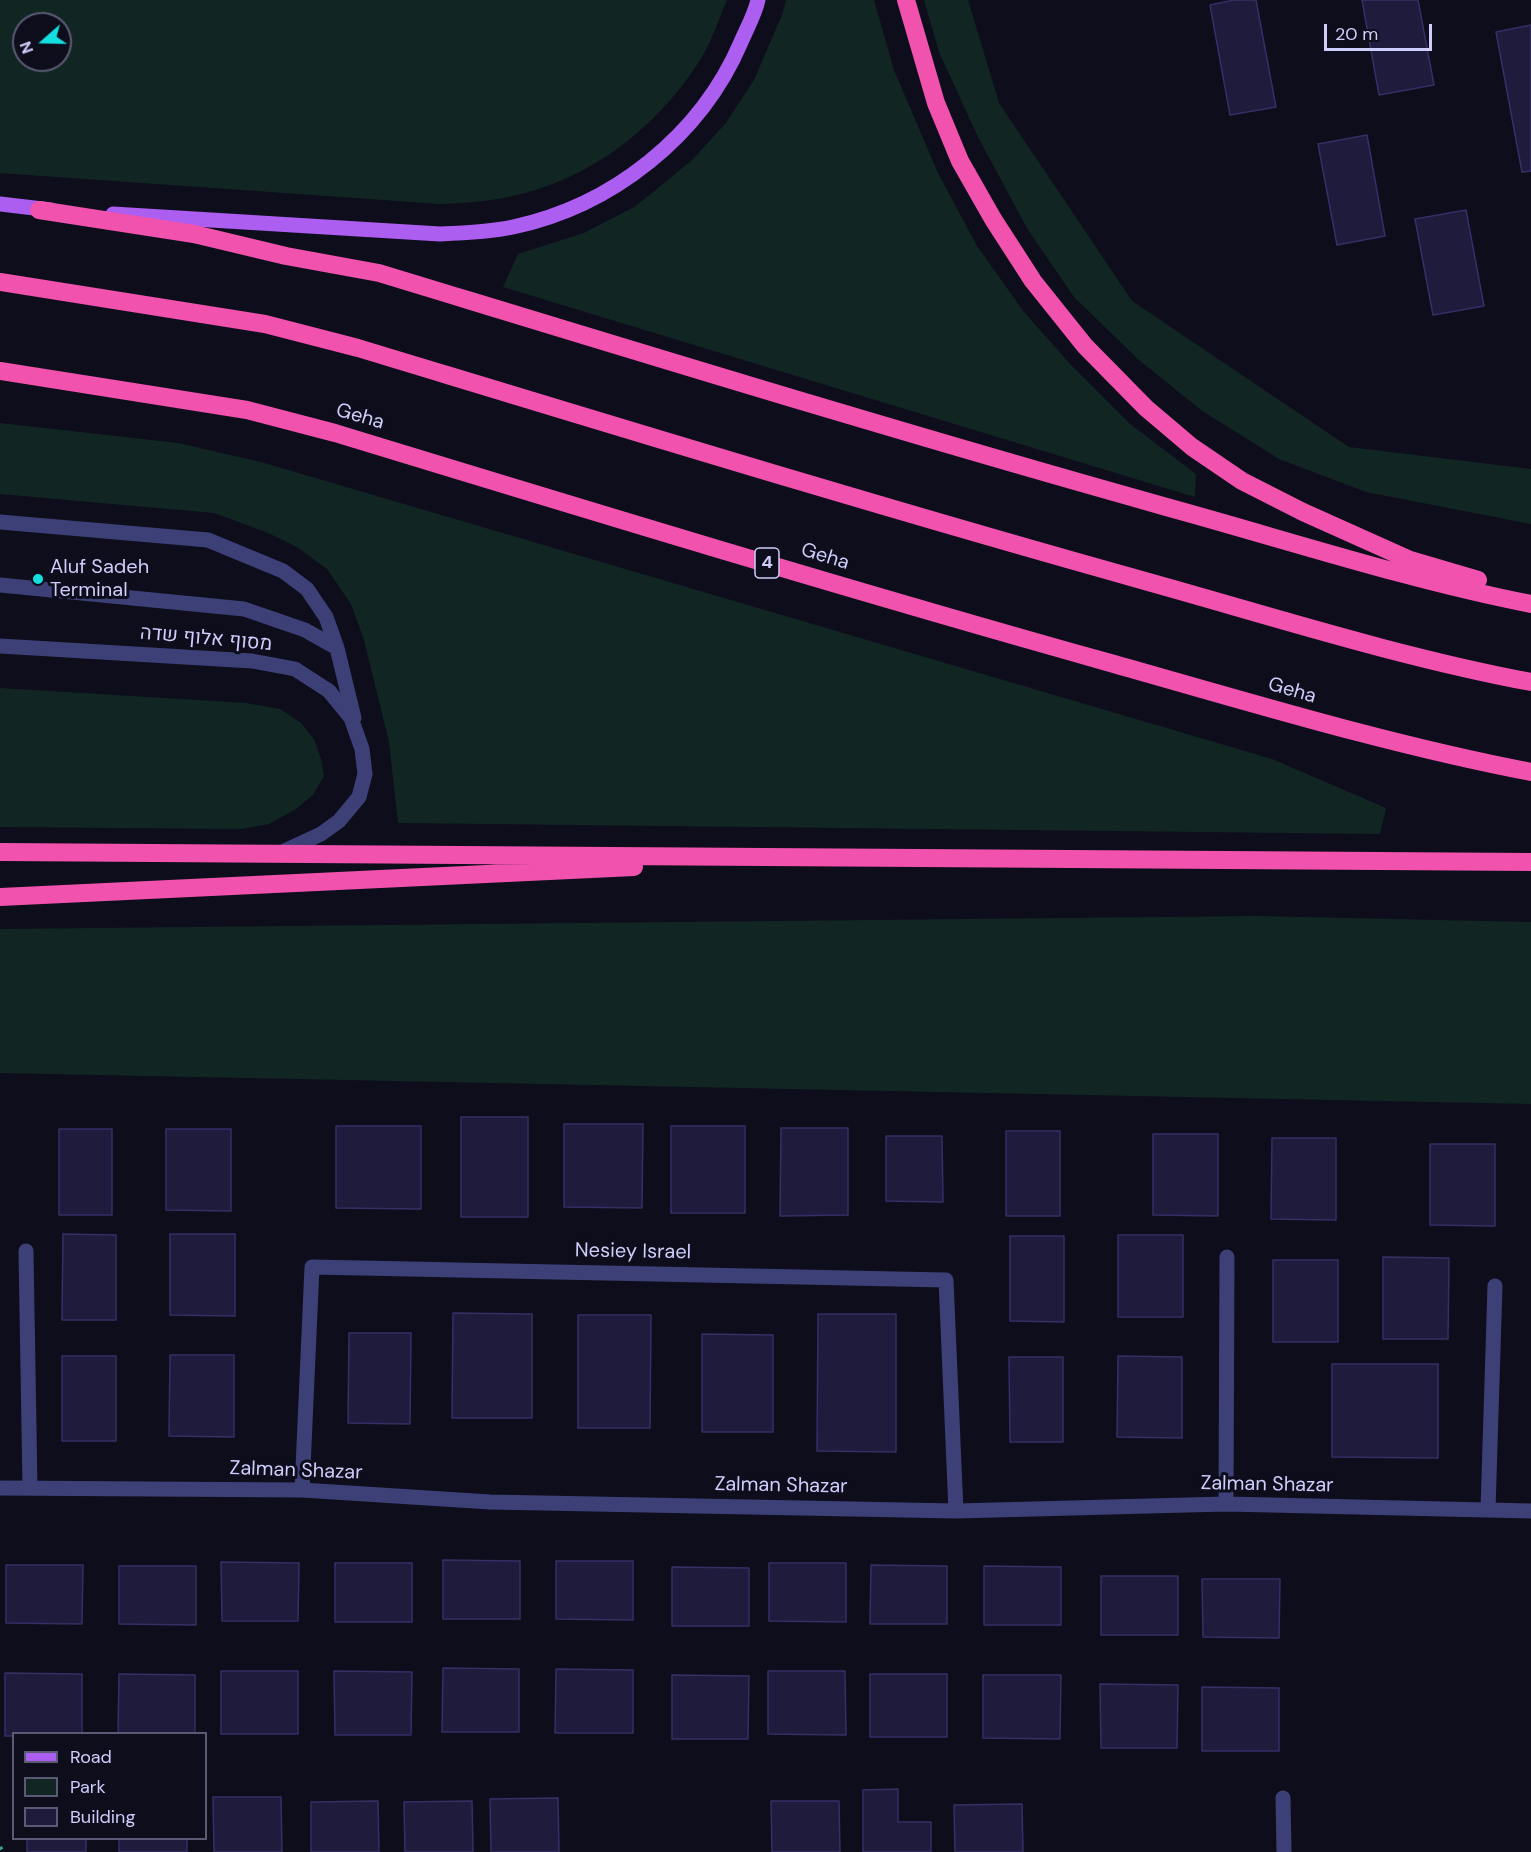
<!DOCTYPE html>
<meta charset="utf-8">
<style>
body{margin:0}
#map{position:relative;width:1531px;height:1852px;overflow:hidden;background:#0e0d1c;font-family:"DM Sans",sans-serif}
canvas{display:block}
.legend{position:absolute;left:12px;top:1732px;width:195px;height:108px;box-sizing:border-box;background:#0e0d1c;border:2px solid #5b5a75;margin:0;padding:8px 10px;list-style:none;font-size:18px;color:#cecdfb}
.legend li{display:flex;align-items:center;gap:12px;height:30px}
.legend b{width:30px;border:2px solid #5b5a75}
.north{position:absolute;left:12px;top:12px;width:60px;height:60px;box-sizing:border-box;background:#0e0d1c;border:2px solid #5b5a75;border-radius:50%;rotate:250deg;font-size:16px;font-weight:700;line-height:24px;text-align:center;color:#cecdfb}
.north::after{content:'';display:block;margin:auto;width:21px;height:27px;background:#13dfe0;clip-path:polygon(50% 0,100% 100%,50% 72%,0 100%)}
.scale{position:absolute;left:1324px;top:24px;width:108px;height:27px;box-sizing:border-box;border:3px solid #cecdfb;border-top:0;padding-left:8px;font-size:18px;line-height:21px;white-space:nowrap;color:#cecdfb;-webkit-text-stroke:4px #0e0d1c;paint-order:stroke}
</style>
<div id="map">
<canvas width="1531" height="1852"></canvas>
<ul class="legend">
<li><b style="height:8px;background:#ac5ef1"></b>Road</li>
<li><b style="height:16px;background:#112623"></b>Park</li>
<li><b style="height:16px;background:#1e1b3c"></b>Building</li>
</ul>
<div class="north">N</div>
<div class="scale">20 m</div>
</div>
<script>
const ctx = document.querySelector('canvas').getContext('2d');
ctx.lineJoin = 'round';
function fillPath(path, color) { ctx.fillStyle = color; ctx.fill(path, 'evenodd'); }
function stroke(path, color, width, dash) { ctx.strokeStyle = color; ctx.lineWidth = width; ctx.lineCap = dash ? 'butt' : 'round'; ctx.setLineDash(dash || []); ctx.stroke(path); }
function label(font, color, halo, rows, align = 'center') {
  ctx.font = font + ' "DM Sans",Heebo,sans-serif'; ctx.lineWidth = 6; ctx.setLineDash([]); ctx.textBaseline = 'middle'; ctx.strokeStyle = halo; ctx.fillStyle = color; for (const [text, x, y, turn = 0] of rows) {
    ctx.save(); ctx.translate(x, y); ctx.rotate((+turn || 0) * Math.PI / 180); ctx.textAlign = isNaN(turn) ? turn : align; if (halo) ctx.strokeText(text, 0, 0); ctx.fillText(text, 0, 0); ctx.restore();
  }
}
const green = new Path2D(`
 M 0,0 L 727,0 C 719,18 713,38 703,55 C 666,117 605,169 535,190 C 504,200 473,203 440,204 L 0,173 ZM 24,24 L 60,24 L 60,60 L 24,60 Z
 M 786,0 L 874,0 L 894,70 L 938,173 L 977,246 L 1024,312 L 1072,366 L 1130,424 L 1196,474 L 1195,497 L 503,287 L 518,254 L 584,233 L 636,206 L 692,160 L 726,123 L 754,80 L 782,15 Z
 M 924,0 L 968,0 L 999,103 L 1132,301 L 1349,447 L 1531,469 L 1531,524 L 1366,492 L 1279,459 L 1201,410 L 1139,360 L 1074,297 L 1028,230 L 978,137 L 939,52 Z
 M 0,423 L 178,443 L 261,462 L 1272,759 L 1386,808 L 1380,834 L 398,823 L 389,742 L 364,640 L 351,604 L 327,569 L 297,547 L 266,532 L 214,513 L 0,494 Z
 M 0,688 L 246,703 L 280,709 L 301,723 L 314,739 L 321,759 L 324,776 L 313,795 L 296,809 L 269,824 L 242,829 L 0,827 Z
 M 1257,916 L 1531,922 L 1531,1104 L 0,1073 L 0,929 Z`);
const building = new Path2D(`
 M 1234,0 L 1256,0 L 1276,107 L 1230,115 L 1210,5 Z
 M 1362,0 L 1418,0 L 1434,85 L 1379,95 Z
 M 1531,25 L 1531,171 L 1522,172 L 1496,32 Z
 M 1367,135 L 1385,236 L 1337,245 L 1318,144 Z
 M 1466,210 L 1484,306 L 1433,315 L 1415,219 Z
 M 461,1117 L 528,1117 L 528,1217 L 461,1217 Z
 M 564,1124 L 643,1124 L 642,1208 L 564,1207 Z
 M 336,1126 L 421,1126 L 421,1209 L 336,1208 Z
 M 671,1126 L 745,1126 L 745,1213 L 671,1213 Z
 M 781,1128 L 848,1128 L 848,1215 L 780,1216 Z
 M 59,1129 L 112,1129 L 112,1215 L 59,1215 Z
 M 166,1129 L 231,1129 L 231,1211 L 166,1210 Z
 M 1006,1131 L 1060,1131 L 1060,1216 L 1006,1216 Z
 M 1153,1134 L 1218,1134 L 1218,1216 L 1153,1215 Z
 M 886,1136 L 942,1136 L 943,1202 L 886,1201 Z
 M 1272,1138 L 1336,1138 L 1336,1220 L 1271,1219 Z
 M 1430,1144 L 1495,1144 L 1495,1226 L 1430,1225 Z
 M 63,1234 L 116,1235 L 116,1320 L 62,1320 Z
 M 170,1234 L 235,1234 L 235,1316 L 170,1315 Z
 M 1118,1235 L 1183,1235 L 1183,1317 L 1118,1317 Z
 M 1010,1236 L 1064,1236 L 1064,1322 L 1010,1321 Z
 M 1383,1257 L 1449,1258 L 1448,1339 L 1383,1339 Z
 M 1273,1260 L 1338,1260 L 1338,1342 L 1273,1342 Z
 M 453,1313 L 532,1314 L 532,1418 L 452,1418 Z
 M 818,1314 L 896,1314 L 896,1452 L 817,1451 Z
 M 578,1315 L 651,1315 L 650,1428 L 578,1428 Z
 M 349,1333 L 411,1333 L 410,1424 L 348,1423 Z
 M 702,1334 L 773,1335 L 773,1432 L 702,1432 Z
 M 170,1355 L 234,1355 L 234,1437 L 169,1436 Z
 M 62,1356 L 116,1356 L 116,1441 L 62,1441 Z
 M 1118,1356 L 1182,1357 L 1182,1438 L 1117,1437 Z
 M 1009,1357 L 1063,1357 L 1063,1442 L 1010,1442 Z
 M 1332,1364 L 1438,1364 L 1438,1458 L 1332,1457 Z
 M 443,1560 L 520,1561 L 520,1619 L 443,1619 Z
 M 556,1561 L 633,1561 L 633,1620 L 556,1619 Z
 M 221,1562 L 299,1563 L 298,1621 L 222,1621 Z
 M 335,1563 L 412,1563 L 412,1622 L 335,1622 Z
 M 769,1563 L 846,1563 L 846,1622 L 769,1621 Z
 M 6,1565 L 83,1565 L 82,1624 L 6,1623 Z
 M 871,1565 L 947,1566 L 947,1624 L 870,1624 Z
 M 119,1566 L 196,1566 L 196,1625 L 119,1624 Z
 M 984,1566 L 1061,1567 L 1061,1625 L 984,1625 Z
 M 672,1567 L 749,1568 L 749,1626 L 672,1626 Z
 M 1101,1576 L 1178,1576 L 1178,1635 L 1101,1635 Z
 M 1202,1579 L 1280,1579 L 1279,1638 L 1203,1637 Z
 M 443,1668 L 519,1669 L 519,1732 L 442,1732 Z
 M 556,1669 L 633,1670 L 633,1733 L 555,1733 Z
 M 221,1671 L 298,1671 L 298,1734 L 221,1734 Z
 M 334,1671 L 412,1672 L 411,1735 L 335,1735 Z
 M 768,1671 L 845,1671 L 846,1735 L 768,1734 Z
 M 5,1673 L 82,1674 L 82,1734 L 14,1734 L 14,1736 L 5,1736 Z
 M 119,1674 L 195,1675 L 195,1734 L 118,1734 Z
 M 870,1674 L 947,1674 L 947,1737 L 870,1737 Z
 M 672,1675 L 749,1676 L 748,1739 L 672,1739 Z
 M 983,1675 L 1061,1675 L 1060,1739 L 983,1738 Z
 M 1100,1684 L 1178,1685 L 1177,1748 L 1101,1748 Z
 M 1202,1687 L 1279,1688 L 1279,1751 L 1202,1751 Z
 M 898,1789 L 898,1822 L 931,1822 L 931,1852 L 863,1852 L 863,1790 Z
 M 213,1797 L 281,1797 L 282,1852 L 214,1852 Z
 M 558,1798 L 559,1852 L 491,1852 L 490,1799 Z
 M 378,1801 L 379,1852 L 311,1852 L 311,1802 Z
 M 472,1801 L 473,1852 L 405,1852 L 404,1802 Z
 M 771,1801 L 839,1801 L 840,1852 L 772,1852 Z
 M 1022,1804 L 1023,1852 L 955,1852 L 954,1805 Z
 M 27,1838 L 86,1838 L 86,1852 L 27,1852 Z
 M 119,1838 L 187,1838 L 187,1852 L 119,1852 Z`);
const path = new Path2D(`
 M 0,1847 L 3,1852`);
const minor = new Path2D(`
 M 0,522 L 208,540 L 283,571 L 307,589 L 326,617 L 337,648 L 354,718
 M 0,585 L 244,609 L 305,630 L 337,648
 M 0,646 L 252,661 L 295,669 L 329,691 L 351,718 L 362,749 L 365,774 L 359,797 L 339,821 L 321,834 L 280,853
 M 26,1251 L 30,1488
 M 0,1488 L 302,1490 L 490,1502 L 956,1511 L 1226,1504 L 1531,1511
 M 302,1490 L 312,1267 L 946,1280 L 956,1511
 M 1226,1504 L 1227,1257
 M 1488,1510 L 1495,1286
 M 1283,1798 L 1284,1852`);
const major = new Path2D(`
 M 0,204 L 51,210
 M 113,214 L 440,234 C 465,233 489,232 513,227 C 612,206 701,136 741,42 C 747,28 755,14 758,0`);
const highway = new Path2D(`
 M 906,0 L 936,103 L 960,161 L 993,219 L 1033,281 L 1085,346 L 1146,408 L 1192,447 L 1242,481 L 1303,512 L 1410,560 L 1478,580
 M 39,210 L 194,234 L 286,256 L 379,273 C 642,353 905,434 1170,508 C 1290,541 1409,580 1531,604
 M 0,282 L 265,324 L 358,348 C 622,428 886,509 1152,583 C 1277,618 1403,658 1531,682
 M 0,371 L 247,410 L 335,433 C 594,512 853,591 1114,664 C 1252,703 1390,745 1531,772
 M 0,852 L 1531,862
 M 0,897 L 634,867`);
const markers = [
 [38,579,6,"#13dfe0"]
];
const shields = [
 [767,563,24]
];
const shieldNames = [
 ["4",767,563]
];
const streetNames = [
 ["Geha",360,417,16],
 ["Geha",825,557,17],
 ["מסוף אלוף שדה",206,639,5],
 ["Geha",1292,691,16],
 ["Nesiey Israel",633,1252,1],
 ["Zalman Shazar",296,1471,2],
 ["Zalman Shazar",1267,1485,1],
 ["Zalman Shazar",781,1486,1]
];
const poiNames = [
 ["Aluf Sadeh",50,568],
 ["Terminal",50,591]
];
fillPath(green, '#112623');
fillPath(building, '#1e1b3c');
stroke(building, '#352f66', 1.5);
stroke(path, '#37a593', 4, [3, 4.5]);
stroke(minor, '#3c4077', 15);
stroke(major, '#ac5ef1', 15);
stroke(highway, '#f052ad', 18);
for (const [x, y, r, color] of markers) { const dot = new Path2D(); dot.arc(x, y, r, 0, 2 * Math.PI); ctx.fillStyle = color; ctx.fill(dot); stroke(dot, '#0e0d1c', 2); }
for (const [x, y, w] of shields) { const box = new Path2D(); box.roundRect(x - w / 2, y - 15, w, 30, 4.5); ctx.fillStyle = '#0e0d1c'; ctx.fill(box); stroke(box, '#cecdfb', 1.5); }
label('bold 18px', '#cecdfb', null, shieldNames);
label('20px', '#cecdfb', '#0e0d1c', streetNames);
label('20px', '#cecdfb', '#0e0d1c', poiNames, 'left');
</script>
